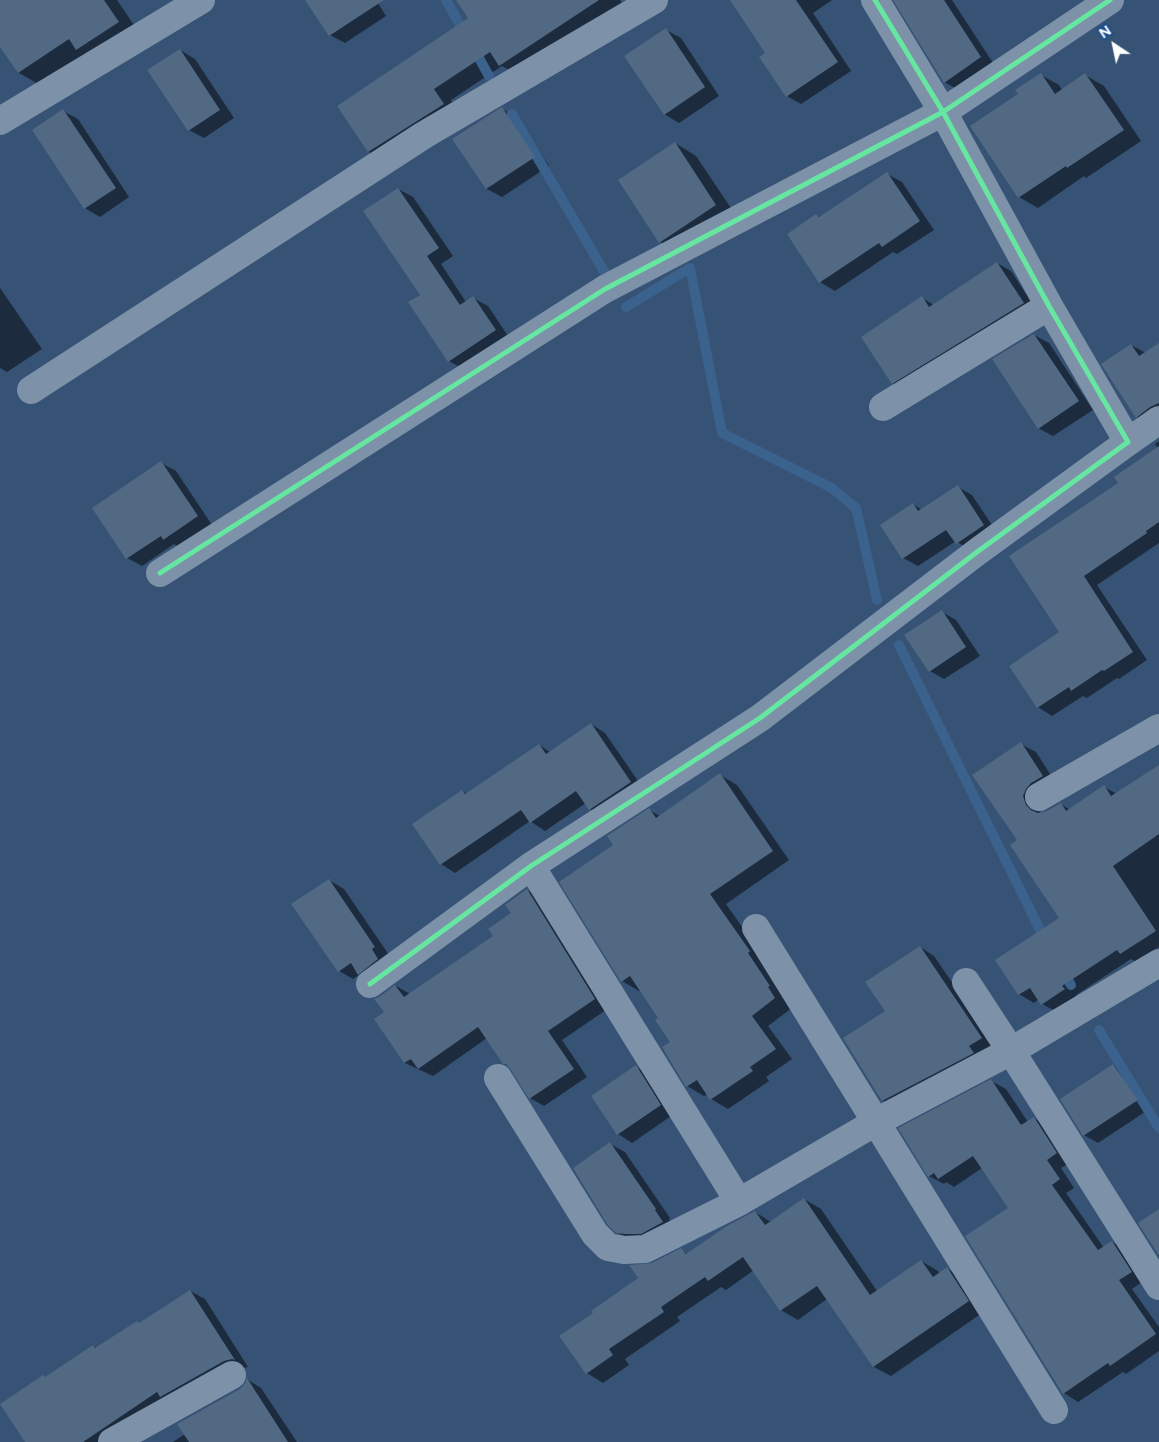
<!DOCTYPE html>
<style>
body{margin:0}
#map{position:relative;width:1159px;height:1442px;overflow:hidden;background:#365274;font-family:Figtree,sans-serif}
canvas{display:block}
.north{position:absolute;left:1089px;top:20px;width:50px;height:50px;-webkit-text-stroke:4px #1b4f8f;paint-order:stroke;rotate:326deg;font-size:14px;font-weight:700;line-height:20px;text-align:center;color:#fff}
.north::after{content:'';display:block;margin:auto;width:18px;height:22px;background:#fff;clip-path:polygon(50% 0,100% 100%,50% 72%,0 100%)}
</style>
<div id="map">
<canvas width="1159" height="1442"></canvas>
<div class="north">N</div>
</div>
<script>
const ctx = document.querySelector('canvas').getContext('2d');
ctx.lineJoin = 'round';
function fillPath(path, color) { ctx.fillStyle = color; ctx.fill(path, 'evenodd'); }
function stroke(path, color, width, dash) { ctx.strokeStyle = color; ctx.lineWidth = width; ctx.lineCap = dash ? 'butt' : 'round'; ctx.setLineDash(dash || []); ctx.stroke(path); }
const shadow = new Path2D(`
 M 0,0 L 117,0 L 140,34 L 40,85 L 19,73 L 0,44 Z
 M 307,0 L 376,0 L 386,16 L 345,43 L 330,35 Z
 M 457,0 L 620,0 L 623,5 L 518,75 L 502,66 L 451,100 L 460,114 L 387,162 L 369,152 L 339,106 L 469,19 Z
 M 731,0 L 832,0 L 813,13 L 851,71 L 801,104 L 787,96 L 767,54 Z
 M 895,0 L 952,0 L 995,66 L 959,90 L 944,82 Z
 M 666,30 L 681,38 L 719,96 L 679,123 L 664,114 Z
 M 180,50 L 195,59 L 234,118 L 204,138 L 189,130 Z
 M 1041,75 L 1059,85 L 1062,90 L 1085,75 L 1104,86 L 1141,141 L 1086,178 L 1084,176 L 1038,208 L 1019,197 L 1020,95 Z
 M 502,109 L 517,117 L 549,166 L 502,197 L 487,189 L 454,139 Z
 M 63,111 L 78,119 L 129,197 L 100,217 L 85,208 L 33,131 Z
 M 675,143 L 696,156 L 737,217 L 682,254 L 660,242 Z
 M 887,174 L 902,182 L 934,230 L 897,254 L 893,252 L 835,291 L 820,282 L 788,234 L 816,215 L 821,217 Z
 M 398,189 L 413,197 L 453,256 L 441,264 L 466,302 L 473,298 L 488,306 L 510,339 L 463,369 L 449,361 L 422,295 Z
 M 997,263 L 1011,271 L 1038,312 L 907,391 L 892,383 L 922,298 L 934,305 Z
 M 0,288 L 42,349 L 7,372 L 0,368 Z
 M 1034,335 L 1049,343 L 1093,410 L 1053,436 L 1038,428 Z
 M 1159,344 L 1159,419 L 1151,425 L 1136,417 L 1131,345 L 1146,353 Z
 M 1159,441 L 1159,543 L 1097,585 L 1147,660 L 1119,679 L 1117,678 L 1087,698 L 1083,696 L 1052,716 L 1038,707 L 1061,633 L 1120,484 L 1158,449 L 1155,444 Z
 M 161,463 L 176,471 L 212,525 L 179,547 L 174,544 L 142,566 L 127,558 Z
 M 958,487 L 972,495 L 998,534 L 971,551 L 956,541 L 918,566 L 903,558 L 913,504 L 922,510 Z
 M 942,612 L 956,620 L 980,656 L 944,679 L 930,671 Z
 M 591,724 L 605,733 L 645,791 L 604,817 L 590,809 L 586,803 L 545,831 L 530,821 L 455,873 L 441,864 L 462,791 L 468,794 L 539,745 L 550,752 Z
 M 1021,744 L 1036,752 L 1057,785 L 1038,805 L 1040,814 L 1047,812 L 1061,804 L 1070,810 L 1104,787 L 1117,794 L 1159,767 L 1159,947 L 1136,962 L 1131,959 L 1076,995 L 1078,998 L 1057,1012 L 1042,1004 L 1039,999 L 1034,1003 L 1019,994 L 1060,918 L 1018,841 Z
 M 720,775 L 737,785 L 789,860 L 726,904 L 766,961 L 792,1008 L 768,1026 L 792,1059 L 766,1077 L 769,1081 L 728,1109 L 711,1099 L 708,1094 L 704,1096 L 687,1086 L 663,1048 L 672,1042 L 660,1018 L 641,990 L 639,991 L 622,981 L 615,845 L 649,810 L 660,816 Z
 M 329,880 L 344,889 L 389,955 L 353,979 L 339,971 Z
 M 527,890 L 541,898 L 609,1008 L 562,1040 L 587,1077 L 544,1106 L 530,1098 L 509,1066 L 504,1063 L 487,1038 L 433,1076 L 405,1063 L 375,1019 L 385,1013 L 396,986 L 410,994 L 495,937 L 512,913 Z
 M 920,947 L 934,956 L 996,1047 L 897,1109 L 882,1100 L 887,1011 Z
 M 1113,1065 L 1128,1074 L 1151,1108 L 1098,1143 L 1084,1135 Z
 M 636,1067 L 651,1075 L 674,1114 L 632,1143 L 618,1134 Z
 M 991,1081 L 1006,1089 L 1028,1122 L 1034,1118 L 1048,1126 L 1071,1162 L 1061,1168 L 1074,1188 L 1066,1193 L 1104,1248 L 1112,1242 L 1127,1251 L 1145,1280 L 1132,1289 L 1159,1327 L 1159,1351 L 1126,1374 L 1123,1372 L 1078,1402 L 1064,1393 L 1010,1208 L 982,1168 L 954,1187 L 946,1182 L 944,1184 L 929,1176 Z
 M 610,1144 L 625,1152 L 670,1218 L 669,1219 L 677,1231 L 632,1240 L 616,1232 Z
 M 804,1199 L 821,1209 L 877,1291 L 921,1261 L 938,1271 L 940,1273 L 947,1269 L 964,1278 L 985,1311 L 891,1376 L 874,1367 L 827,1299 L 798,1320 L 781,1310 L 754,1270 L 726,1290 L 721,1287 L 677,1317 L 680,1321 L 625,1359 L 629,1365 L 603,1383 L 587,1373 L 594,1313 L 640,1279 L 652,1264 L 681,1250 L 688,1254 L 755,1212 L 771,1222 Z
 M 190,1291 L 205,1299 L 248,1367 L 239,1369 L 110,1442 L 26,1442 L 46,1378 L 93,1346 L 97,1348 L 137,1322 L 140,1324 Z
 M 248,1380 L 261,1388 L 297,1442 L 173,1442 L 185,1434 L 240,1390 Z`);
const stream = new Path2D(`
 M 446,0 L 465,34
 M 474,49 L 489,76
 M 512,114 L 605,273
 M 626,307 L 690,268 L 722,433 L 832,488 L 856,508 L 877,600
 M 899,645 L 1046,942
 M 1062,970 L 1071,985
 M 1099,1030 L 1159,1128`);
const building = new Path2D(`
 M 0,0 L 104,0 L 119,22 L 76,50 L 69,39 L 18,73 L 0,47 Z
 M 305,0 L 384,0 L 329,36 Z
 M 456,0 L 599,0 L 499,66 L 490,52 L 434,89 L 444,104 L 368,152 L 337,106 L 468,18 Z
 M 730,0 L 796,0 L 838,62 L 786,97 L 759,57 L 765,53 Z
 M 893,0 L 944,0 L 981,57 L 944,83 Z
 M 666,28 L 705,87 L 664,115 L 624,56 Z
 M 180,49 L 220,110 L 188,131 L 147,70 Z
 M 1041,73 L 1055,94 L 1085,73 L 1124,130 L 1067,168 L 1066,166 L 1018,198 L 970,126 L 1018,94 L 1015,90 Z
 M 502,107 L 535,157 L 486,189 L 452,139 Z
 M 63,109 L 116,188 L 84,209 L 32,130 Z
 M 675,142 L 716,205 L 659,243 L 618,180 Z
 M 887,172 L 920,221 L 882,247 L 879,243 L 819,283 L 787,234 L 816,214 L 819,217 Z
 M 398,188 L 439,248 L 427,256 L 460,305 L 473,296 L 496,330 L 448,362 L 408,302 L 420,295 L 363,211 Z
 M 997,262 L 1024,303 L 892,384 L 861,337 L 922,296 L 929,307 Z
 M 1034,334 L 1079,401 L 1038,429 L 992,359 Z
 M 1159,343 L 1159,403 L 1150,407 L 1136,418 L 1101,364 L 1131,344 L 1139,356 Z
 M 1159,446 L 1159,522 L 1146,531 L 1147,533 L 1084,576 L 1133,652 L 1104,671 L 1102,670 L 1071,691 L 1069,687 L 1037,708 L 1009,666 L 1059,632 L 1009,556 L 1118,483 L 1114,477 Z
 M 161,461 L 198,516 L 163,540 L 161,536 L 126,559 L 92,508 Z
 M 958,485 L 984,525 L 956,544 L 946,530 L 902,559 L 880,525 L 913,503 L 918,511 Z
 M 942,610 L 966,647 L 929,672 L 904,635 Z
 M 591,723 L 631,782 L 589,810 L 576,791 L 530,823 L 521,810 L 440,865 L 412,824 L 462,790 L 465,794 L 539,744 L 546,754 Z
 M 1021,742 L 1043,776 L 1031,783 L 1026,789 L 1023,796 L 1026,805 L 1031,810 L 1038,813 L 1047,811 L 1061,803 L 1066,811 L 1104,785 L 1111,796 L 1159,765 L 1159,834 L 1113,866 L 1156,931 L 1120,954 L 1117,950 L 1062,986 L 1065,989 L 1041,1005 L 1030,988 L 1018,995 L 995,960 L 1059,918 L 1010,845 L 1017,840 L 972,775 Z
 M 720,773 L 773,851 L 710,894 L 750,951 L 748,953 L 770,986 L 768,987 L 775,998 L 752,1016 L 776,1049 L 750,1067 L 753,1071 L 710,1100 L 697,1080 L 686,1087 L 662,1047 L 670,1042 L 655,1020 L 658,1018 L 630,976 L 621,982 L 559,882 L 613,845 L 607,836 L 649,808 L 656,818 Z
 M 329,879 L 375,947 L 372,949 L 378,959 L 358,975 L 351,963 L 338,972 L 291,904 Z
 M 527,889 L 595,999 L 548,1031 L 574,1069 L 529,1099 L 511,1070 L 506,1064 L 503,1064 L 478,1027 L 418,1069 L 411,1059 L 404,1063 L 374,1019 L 384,1012 L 374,999 L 379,997 L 395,985 L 404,997 L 493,936 L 488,929 L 511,913 L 505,905 Z
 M 920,946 L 982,1038 L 969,1046 L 974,1053 L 882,1101 L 843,1038 L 885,1011 L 865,982 Z
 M 1113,1064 L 1138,1100 L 1083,1136 L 1060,1099 Z
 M 636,1065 L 661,1105 L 617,1135 L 591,1096 Z
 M 991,1079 L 1021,1125 L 1034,1117 L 1057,1153 L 1047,1160 L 1060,1179 L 1052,1185 L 1098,1250 L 1112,1241 L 1132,1272 L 1119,1280 L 1156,1334 L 1110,1366 L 1108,1363 L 1063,1394 L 965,1236 L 1008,1208 L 973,1156 L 938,1179 L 934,1173 L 928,1177 L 898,1128 Z
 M 610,1142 L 656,1209 L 655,1210 L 663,1222 L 641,1234 L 625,1234 L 616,1233 L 607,1224 L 573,1168 Z
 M 804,1198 L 870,1295 L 921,1260 L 933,1277 L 947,1267 L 969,1301 L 873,1367 L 817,1286 L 780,1311 L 743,1257 L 708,1281 L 705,1277 L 661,1307 L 664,1312 L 609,1349 L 613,1355 L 586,1374 L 559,1336 L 593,1313 L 591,1311 L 638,1278 L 629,1265 L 652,1263 L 681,1248 L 686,1254 L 727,1226 L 755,1211 L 765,1225 Z
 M 1159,1209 L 1159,1254 L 1158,1254 L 1138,1223 Z
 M 190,1290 L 235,1360 L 232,1359 L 224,1361 L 160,1397 L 157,1392 L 83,1442 L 25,1442 L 0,1404 L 43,1375 L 45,1377 L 93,1345 L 95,1348 L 137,1321 L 139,1323 Z
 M 247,1378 L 288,1442 L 189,1442 L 177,1424 L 240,1389 L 245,1383 Z`);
const street = new Path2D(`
 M 0,121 L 201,0
 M 31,390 L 424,135 L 654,0
 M 883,407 L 1049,306
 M 1128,442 L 1159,420
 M 160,573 L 605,289 L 943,112 L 1110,0
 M 1039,797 L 1159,728
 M 531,866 L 739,1202
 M 756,928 L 1054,1410
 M 966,982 L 1011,1051 L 1159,1286
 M 370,984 L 531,866 L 760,718 L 977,552 L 1128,442 L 1049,306 L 943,112 L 875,0
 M 498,1078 L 595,1234 L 608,1247 L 624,1250 L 645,1249 L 739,1202 L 876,1122 L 1011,1051 L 1159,963
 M 112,1442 L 232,1375`);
const cycleway = new Path2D(`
 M 160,573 L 605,289 L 943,112 L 1110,0
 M 370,984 L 531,866 L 760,718 L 977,552 L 1128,442 L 1049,306 L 943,112 L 875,0`);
fillPath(shadow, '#0007');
stroke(stream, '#3b618d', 10);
fillPath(building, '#526984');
stroke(street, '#7d92a8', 28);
stroke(cycleway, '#66e7a1', 5);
</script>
